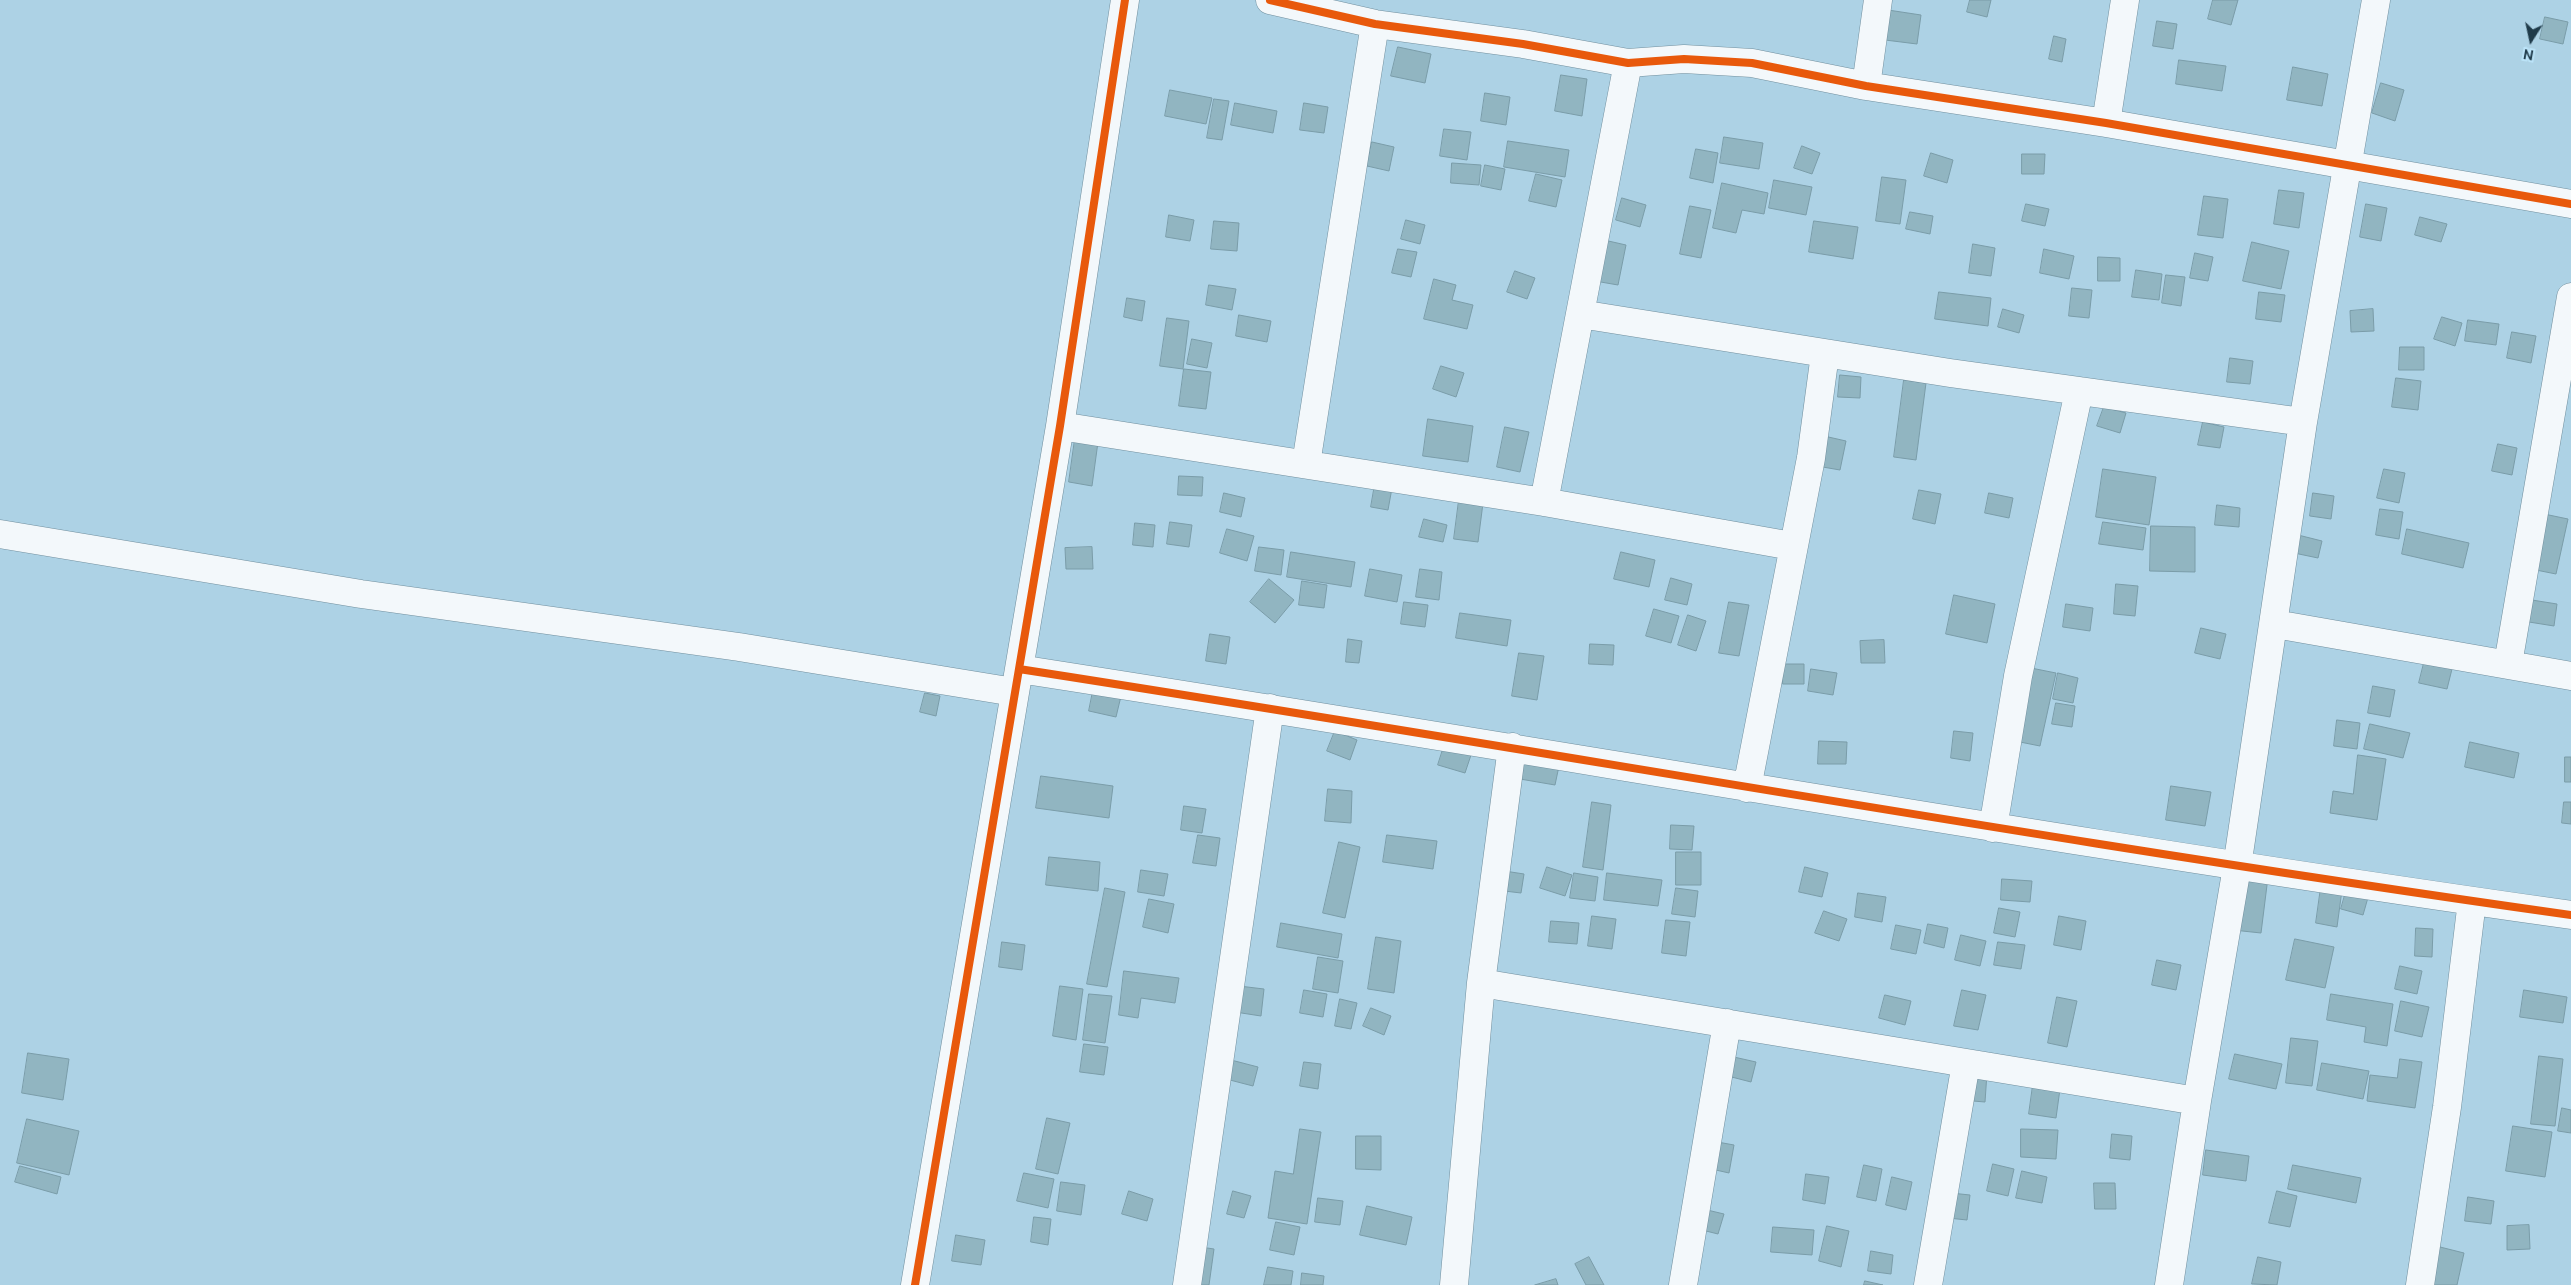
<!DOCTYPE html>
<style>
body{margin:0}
#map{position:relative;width:2571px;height:1285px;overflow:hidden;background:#add2e5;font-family:Ubuntu,sans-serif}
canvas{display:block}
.north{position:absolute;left:2506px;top:15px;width:50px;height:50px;-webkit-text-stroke:4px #bbe3f8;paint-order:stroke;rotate:190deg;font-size:14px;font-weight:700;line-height:20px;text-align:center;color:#1f3b4a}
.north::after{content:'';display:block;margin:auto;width:18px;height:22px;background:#1f3b4a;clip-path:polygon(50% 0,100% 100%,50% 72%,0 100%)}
</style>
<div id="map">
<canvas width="2571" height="1285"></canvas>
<div class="north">N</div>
</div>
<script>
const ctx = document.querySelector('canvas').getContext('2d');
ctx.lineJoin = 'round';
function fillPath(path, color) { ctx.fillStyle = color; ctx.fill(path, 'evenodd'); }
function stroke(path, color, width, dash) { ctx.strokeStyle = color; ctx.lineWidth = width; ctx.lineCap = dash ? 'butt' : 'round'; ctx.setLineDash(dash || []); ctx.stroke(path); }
const building = new Path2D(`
 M 1970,0 L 1991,0 L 1987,17 L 1967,12 Z
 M 2213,0 L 2238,0 L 2231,25 L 2208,19 Z
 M 1888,10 L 1921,15 L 1917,44 L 1885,40 Z
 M 2545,17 L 2568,22 L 2563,44 L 2540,39 Z
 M 2157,21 L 2177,24 L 2173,49 L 2153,46 Z
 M 2054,36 L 2066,39 L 2062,62 L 2049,59 Z
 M 1398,47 L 1431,54 L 1425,83 L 1391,76 Z
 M 2179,60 L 2226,66 L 2222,91 L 2176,84 Z
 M 2293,67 L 2328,74 L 2322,106 L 2287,100 Z
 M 1561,75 L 1587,79 L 1582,116 L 1555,111 Z
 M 2381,83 L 2404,90 L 2395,121 L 2372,113 Z
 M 1170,90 L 1212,98 L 1206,124 L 1165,116 Z
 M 1485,93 L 1510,97 L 1506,125 L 1481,121 Z
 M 1214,99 L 1229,101 L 1222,140 L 1207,138 Z
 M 1235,103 L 1277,111 L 1273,133 L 1231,125 Z
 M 1304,103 L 1328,107 L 1324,133 L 1300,130 Z
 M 1444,129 L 1471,132 L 1467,160 L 1440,156 Z
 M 1724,137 L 1763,143 L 1759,169 L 1720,163 Z
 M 1508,141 L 1569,150 L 1565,177 L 1504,167 Z
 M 1372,142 L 1394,147 L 1389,171 L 1367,166 Z
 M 1802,146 L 1820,153 L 1812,174 L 1794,168 Z
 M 1696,149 L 1718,153 L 1713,183 L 1690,178 Z
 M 1931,153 L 1953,160 L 1947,183 L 1924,176 Z
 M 2022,154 L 2045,154 L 2044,174 L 2022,174 Z
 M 1452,163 L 1481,165 L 1479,185 L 1451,183 Z
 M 1485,165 L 1505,169 L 1501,190 L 1481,186 Z
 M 1536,174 L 1562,180 L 1556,207 L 1529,201 Z
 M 1882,177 L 1906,180 L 1900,224 L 1876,221 Z
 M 1774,180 L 1812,187 L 1806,215 L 1769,208 Z
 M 1722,183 L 1768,193 L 1764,214 L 1742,210 L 1736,233 L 1713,228 Z
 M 2279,190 L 2304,193 L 2299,228 L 2274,224 Z
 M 2204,196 L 2228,199 L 2223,238 L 2198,235 Z
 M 1622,198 L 1646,205 L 1640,227 L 1616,220 Z
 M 2026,204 L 2049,209 L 2045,226 L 2022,221 Z
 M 2366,204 L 2387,208 L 2381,241 L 2360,237 Z
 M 1690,206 L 1711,210 L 1701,258 L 1680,254 Z
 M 1910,212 L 1933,216 L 1930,234 L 1906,229 Z
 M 1169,215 L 1194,220 L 1190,241 L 1166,237 Z
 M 2420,217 L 2447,224 L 2441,242 L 2415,235 Z
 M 1406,220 L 1425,225 L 1420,244 L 1401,239 Z
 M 1214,221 L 1239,223 L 1237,251 L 1211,249 Z
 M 1814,221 L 1858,227 L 1853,259 L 1809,252 Z
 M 1604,240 L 1626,245 L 1618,285 L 1595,281 Z
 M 2252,242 L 2289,251 L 2281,289 L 2243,281 Z
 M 1973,244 L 1995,248 L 1991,276 L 1969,273 Z
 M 1398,249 L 1417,252 L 1411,277 L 1392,273 Z
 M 2044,249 L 2074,256 L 2069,279 L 2040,273 Z
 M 2195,253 L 2213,257 L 2208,281 L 2190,278 Z
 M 2098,257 L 2120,258 L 2120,281 L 2098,281 Z
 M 2136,270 L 2162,274 L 2159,300 L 2132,297 Z
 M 1515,271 L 1535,278 L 1527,299 L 1507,292 Z
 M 2166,275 L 2185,277 L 2181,306 L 2162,303 Z
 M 1434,279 L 1456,285 L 1452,300 L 1473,305 L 1467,329 L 1424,319 Z
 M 1209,285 L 1236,289 L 1232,310 L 1206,305 Z
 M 2072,288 L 2092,290 L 2089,318 L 2069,316 Z
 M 1939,292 L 1991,298 L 1988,326 L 1935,319 Z
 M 2259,292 L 2285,295 L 2281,322 L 2256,319 Z
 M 1127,298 L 1145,301 L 1142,321 L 1124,317 Z
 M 2003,309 L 2024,315 L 2019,333 L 1998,327 Z
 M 2373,309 L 2374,331 L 2351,332 L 2350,311 Z
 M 1239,315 L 1271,321 L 1267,342 L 1236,336 Z
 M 2442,317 L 2462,323 L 2455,346 L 2434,339 Z
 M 1167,318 L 1189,321 L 1183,369 L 1160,366 Z
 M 2468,320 L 2499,324 L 2496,345 L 2465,341 Z
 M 2512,332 L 2536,336 L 2531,363 L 2507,358 Z
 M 1192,339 L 1212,343 L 1207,368 L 1187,364 Z
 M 2400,347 L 2424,347 L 2424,370 L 2399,370 Z
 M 2230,358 L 2253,361 L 2250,384 L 2227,382 Z
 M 1441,366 L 1464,373 L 1456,397 L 1433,389 Z
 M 1184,369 L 1211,372 L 1206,409 L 1179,406 Z
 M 1840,375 L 1861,377 L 1860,398 L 1838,397 Z
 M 2396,378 L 2421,381 L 2418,410 L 2392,407 Z
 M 1904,380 L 1926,383 L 1916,460 L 1894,457 Z
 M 2104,407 L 2126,413 L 2120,433 L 2097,426 Z
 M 1428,419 L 1473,426 L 1468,462 L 1423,456 Z
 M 2203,422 L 2224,427 L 2220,448 L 2198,445 Z
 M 1505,427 L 1529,432 L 1520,472 L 1497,467 Z
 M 1824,436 L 1846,441 L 1840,470 L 1817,466 Z
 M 1075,439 L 1098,442 L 1092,486 L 1069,482 Z
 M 2498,444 L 2517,448 L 2512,475 L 2492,471 Z
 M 2103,469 L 2156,477 L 2149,525 L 2096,517 Z
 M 2384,469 L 2405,473 L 2399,503 L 2377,498 Z
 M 1179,476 L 1203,477 L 1202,496 L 1178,495 Z
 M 1375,484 L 1392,488 L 1388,510 L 1371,507 Z
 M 1919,490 L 1941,494 L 1935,524 L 1913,519 Z
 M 1224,493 L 1245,498 L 1241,517 L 1220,512 Z
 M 1989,493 L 2013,498 L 2009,518 L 1985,513 Z
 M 2313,493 L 2334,496 L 2331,519 L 2310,516 Z
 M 1459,500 L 1483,503 L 1478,542 L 1454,539 Z
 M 2217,505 L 2240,508 L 2239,527 L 2215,525 Z
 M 2380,509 L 2403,512 L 2399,539 L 2376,535 Z
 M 2544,514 L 2568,519 L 2556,574 L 2531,569 Z
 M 1424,519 L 1447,525 L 1443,542 L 1419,537 Z
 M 1170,522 L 1192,525 L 1189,547 L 1167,544 Z
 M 2103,522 L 2146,528 L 2143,550 L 2099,544 Z
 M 1135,523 L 1155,525 L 1153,547 L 1133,545 Z
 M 2151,526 L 2195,527 L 2195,572 L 2150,571 Z
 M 1227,529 L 1254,536 L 1247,561 L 1220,553 Z
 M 2407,529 L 2469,543 L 2463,568 L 2402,554 Z
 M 2298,535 L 2322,541 L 2318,558 L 2294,553 Z
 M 1092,547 L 1093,569 L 1066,569 L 1065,548 Z
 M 1259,547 L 1284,550 L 1281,575 L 1255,571 Z
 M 1291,552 L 1355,562 L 1351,587 L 1287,577 Z
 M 1621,552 L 1655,560 L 1649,587 L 1614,579 Z
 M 1370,569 L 1402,575 L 1397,602 L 1365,596 Z
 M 1420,569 L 1442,572 L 1439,600 L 1416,597 Z
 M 1671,578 L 1692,584 L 1687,605 L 1665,600 Z
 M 1269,579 L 1294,600 L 1275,623 L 1250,602 Z
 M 1302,581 L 1327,585 L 1324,608 L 1299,605 Z
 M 2116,584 L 2138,586 L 2135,616 L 2114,614 Z
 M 1954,595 L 1995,604 L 1987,643 L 1946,634 Z
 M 2532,600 L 2557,604 L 2554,626 L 2529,622 Z
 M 1404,602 L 1428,605 L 1425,627 L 1401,624 Z
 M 1729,602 L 1749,605 L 1739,656 L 1719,653 Z
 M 2066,604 L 2093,608 L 2090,631 L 2063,627 Z
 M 1654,609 L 1679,616 L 1671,643 L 1646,636 Z
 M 1460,613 L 1511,620 L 1507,646 L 1456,638 Z
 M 1688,615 L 1706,621 L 1696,651 L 1678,645 Z
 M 2201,628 L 2226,634 L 2220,659 L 2195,653 Z
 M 1210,634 L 1230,637 L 1226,664 L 1206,661 Z
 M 1348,639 L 1362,641 L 1359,663 L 1346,662 Z
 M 1884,640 L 1885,663 L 1861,663 L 1860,641 Z
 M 1590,644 L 1614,645 L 1613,665 L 1589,664 Z
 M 1519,653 L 1544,656 L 1537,700 L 1512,696 Z
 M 2425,659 L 2453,665 L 2447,689 L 2419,683 Z
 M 1783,664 L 1804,664 L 1804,684 L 1783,684 Z
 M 2031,668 L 2056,673 L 2040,746 L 2015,741 Z
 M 1811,669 L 1837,673 L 1833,695 L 1808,691 Z
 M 2058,673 L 2078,678 L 2073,703 L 2053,699 Z
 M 1094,686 L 1122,692 L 1116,717 L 1089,711 Z
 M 2373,686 L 2395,690 L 2390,717 L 2368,713 Z
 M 925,693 L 940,696 L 936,716 L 920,712 Z
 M 2056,703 L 2075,706 L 2072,727 L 2052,724 Z
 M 2337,720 L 2360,723 L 2357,749 L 2334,746 Z
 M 2370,724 L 2410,733 L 2403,758 L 2364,749 Z
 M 1335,731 L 1357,740 L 1350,760 L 1327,751 Z
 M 1954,731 L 1973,733 L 1970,761 L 1951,758 Z
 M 1446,740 L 1473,749 L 1465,773 L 1438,765 Z
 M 1819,741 L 1847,742 L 1846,764 L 1818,764 Z
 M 2470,742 L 2519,753 L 2514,778 L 2465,767 Z
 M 2358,755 L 2386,759 L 2377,820 L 2330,813 L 2333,791 L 2353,794 Z
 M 2565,757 L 2571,757 L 2571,782 L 2565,782 Z
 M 1524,759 L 1559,766 L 1555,785 L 1520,779 Z
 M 1041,776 L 1113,786 L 1109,818 L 1036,808 Z
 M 2171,786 L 2211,792 L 2205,826 L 2166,820 Z
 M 1328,789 L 1352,791 L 1351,823 L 1325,821 Z
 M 1592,802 L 1611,805 L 1603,870 L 1583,867 Z
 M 2564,802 L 2571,802 L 2571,824 L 2562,823 Z
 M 1184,806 L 1206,809 L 1202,833 L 1181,830 Z
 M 1671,825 L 1694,826 L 1692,850 L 1670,849 Z
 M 1198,835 L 1220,838 L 1216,866 L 1193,863 Z
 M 1387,835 L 1437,841 L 1433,869 L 1383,862 Z
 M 1339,842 L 1360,847 L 1345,918 L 1323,913 Z
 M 1676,852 L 1701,852 L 1701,885 L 1676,885 Z
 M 1049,857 L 1100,862 L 1098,891 L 1046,885 Z
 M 1547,867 L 1572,875 L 1565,896 L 1540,888 Z
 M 1805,867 L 1828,873 L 1822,897 L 1799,892 Z
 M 1141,870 L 1168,874 L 1164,896 L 1138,892 Z
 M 1498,870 L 1524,874 L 1521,893 L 1496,890 Z
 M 1574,873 L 1598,877 L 1595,901 L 1570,898 Z
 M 1607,873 L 1662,880 L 1658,906 L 1604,900 Z
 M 2240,874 L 2268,877 L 2261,933 L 2233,930 Z
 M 2002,879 L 2032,881 L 2030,902 L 2001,900 Z
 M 2321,887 L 2342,890 L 2337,927 L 2316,923 Z
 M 1105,888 L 1125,892 L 1107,987 L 1087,984 Z
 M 1676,888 L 1698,891 L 1695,917 L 1672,914 Z
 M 2347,888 L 2369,894 L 2363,915 L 2341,909 Z
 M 1858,893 L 1886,897 L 1882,922 L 1855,917 Z
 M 1149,899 L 1174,904 L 1168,933 L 1143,927 Z
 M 1999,908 L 2020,912 L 2015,937 L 1994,933 Z
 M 1824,911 L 1847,919 L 1839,941 L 1815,933 Z
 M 1592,916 L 1616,919 L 1612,949 L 1588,946 Z
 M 2059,916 L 2086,921 L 2081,950 L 2054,945 Z
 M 1666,920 L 1690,922 L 1686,956 L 1662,953 Z
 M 1551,921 L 1579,923 L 1577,944 L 1549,942 Z
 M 1281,923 L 1342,934 L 1338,958 L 1277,947 Z
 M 1928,924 L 1948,928 L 1944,948 L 1924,943 Z
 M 1896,925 L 1921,930 L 1916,954 L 1891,949 Z
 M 2416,928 L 2433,929 L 2432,957 L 2415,956 Z
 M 1961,935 L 1986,941 L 1980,966 L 1955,960 Z
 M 1376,937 L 1401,941 L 1394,993 L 1368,989 Z
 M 2295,939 L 2334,947 L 2325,988 L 2286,980 Z
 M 1002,942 L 1025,945 L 1022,970 L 999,967 Z
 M 1998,942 L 2025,945 L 2021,969 L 1994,965 Z
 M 1318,957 L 1343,961 L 1338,993 L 1313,989 Z
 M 2157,960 L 2181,965 L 2176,990 L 2152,985 Z
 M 2400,966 L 2422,971 L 2417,994 L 2395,989 Z
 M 1124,971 L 1179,978 L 1175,1003 L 1141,998 L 1138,1018 L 1119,1015 Z
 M 1060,986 L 1083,989 L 1076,1040 L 1053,1036 Z
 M 1239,986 L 1264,989 L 1261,1016 L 1235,1012 Z
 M 1304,990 L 1327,994 L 1323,1017 L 1300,1013 Z
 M 1962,990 L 1986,995 L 1978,1030 L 1954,1026 Z
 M 2524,990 L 2567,997 L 2563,1023 L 2520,1017 Z
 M 1089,994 L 1112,996 L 1105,1043 L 1083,1040 Z
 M 2331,994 L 2393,1004 L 2387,1046 L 2364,1042 L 2366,1027 L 2327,1020 Z
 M 1885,995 L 1911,1001 L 1905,1025 L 1879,1018 Z
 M 2057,997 L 2077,1001 L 2067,1047 L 2048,1043 Z
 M 1340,999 L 1357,1003 L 1351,1029 L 1335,1026 Z
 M 2401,1001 L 2429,1007 L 2422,1037 L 2395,1031 Z
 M 1371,1008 L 1391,1016 L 1384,1035 L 1363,1026 Z
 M 2291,1038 L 2318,1041 L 2312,1086 L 2286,1083 Z
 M 1084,1044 L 1108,1047 L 1104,1075 L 1080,1072 Z
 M 28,1053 L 69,1059 L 63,1100 L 22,1093 Z
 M 2235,1054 L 2282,1064 L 2276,1089 L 2229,1079 Z
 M 1725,1055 L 1756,1062 L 1751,1082 L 1720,1074 Z
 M 2539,1056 L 2563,1059 L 2555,1126 L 2531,1124 Z
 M 2400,1059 L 2422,1062 L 2415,1108 L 2367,1101 L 2370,1075 L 2397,1078 Z
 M 1231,1060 L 1258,1067 L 1253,1086 L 1226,1079 Z
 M 1304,1062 L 1321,1064 L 1318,1089 L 1300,1086 Z
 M 2322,1063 L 2369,1071 L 2363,1099 L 2317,1090 Z
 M 1964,1070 L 1987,1073 L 1985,1102 L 1961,1100 Z
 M 2033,1085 L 2060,1089 L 2056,1118 L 2029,1114 Z
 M 2562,1108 L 2571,1110 L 2571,1133 L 2558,1131 Z
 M 1047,1118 L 1070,1123 L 1058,1174 L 1036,1169 Z
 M 27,1119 L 79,1131 L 69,1175 L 17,1163 Z
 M 2513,1126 L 2552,1132 L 2545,1177 L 2506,1171 Z
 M 1300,1129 L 1321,1132 L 1307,1224 L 1268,1218 L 1275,1171 L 1293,1174 Z
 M 2021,1129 L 2058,1130 L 2056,1159 L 2021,1157 Z
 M 2112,1134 L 2132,1136 L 2130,1160 L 2110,1158 Z
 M 1356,1136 L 1381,1136 L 1381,1170 L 1356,1169 Z
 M 1712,1141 L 1734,1145 L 1729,1173 L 1707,1168 Z
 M 2206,1150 L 2249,1156 L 2246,1181 L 2203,1175 Z
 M 1993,1164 L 2014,1169 L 2008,1196 L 1987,1191 Z
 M 1864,1165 L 1882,1169 L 1876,1201 L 1857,1197 Z
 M 2293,1165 L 2361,1178 L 2356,1203 L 2288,1189 Z
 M 20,1166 L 61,1177 L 57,1194 L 15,1182 Z
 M 2022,1171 L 2047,1177 L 2042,1203 L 2016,1198 Z
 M 1024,1173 L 1054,1179 L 1048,1208 L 1017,1201 Z
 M 1806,1174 L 1829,1177 L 1825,1204 L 1803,1200 Z
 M 1892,1177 L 1912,1182 L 1906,1210 L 1886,1205 Z
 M 1061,1182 L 1085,1185 L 1081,1215 L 1057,1211 Z
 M 2094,1183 L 2115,1183 L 2116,1209 L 2095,1209 Z
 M 1129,1191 L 1153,1199 L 1147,1221 L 1122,1214 Z
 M 1233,1191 L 1251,1196 L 1244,1218 L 1227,1214 Z
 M 2277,1191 L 2297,1196 L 2290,1227 L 2269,1223 Z
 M 1951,1193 L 1970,1195 L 1967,1220 L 1948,1218 Z
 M 2468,1197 L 2494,1201 L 2491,1224 L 2465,1221 Z
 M 1318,1198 L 1343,1201 L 1340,1225 L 1315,1222 Z
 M 1367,1206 L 1412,1217 L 1406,1245 L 1360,1235 Z
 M 1703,1209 L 1724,1214 L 1718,1234 L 1698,1229 Z
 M 1034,1217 L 1051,1219 L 1048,1245 L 1031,1242 Z
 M 1276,1222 L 1300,1227 L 1294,1255 L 1270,1250 Z
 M 2529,1225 L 2530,1249 L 2507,1250 L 2507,1226 Z
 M 1827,1226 L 1849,1231 L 1841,1267 L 1819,1261 Z
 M 1773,1227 L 1814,1230 L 1812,1255 L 1771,1252 Z
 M 956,1235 L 985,1240 L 981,1265 L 952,1261 Z
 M 1194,1246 L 1214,1249 L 1209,1285 L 1189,1285 Z
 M 2436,1246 L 2464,1253 L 2457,1285 L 2428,1285 Z
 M 1871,1251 L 1893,1255 L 1891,1274 L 1868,1271 Z
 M 1589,1257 L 1604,1285 L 1586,1285 L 1575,1264 Z
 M 2258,1257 L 2281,1262 L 2277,1285 L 2252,1284 Z
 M 1268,1267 L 1293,1271 L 1291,1285 L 1264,1285 Z
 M 1302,1273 L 1324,1276 L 1323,1285 L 1301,1285 Z
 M 1556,1279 L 1558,1285 L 1535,1285 Z
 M 1865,1281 L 1883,1285 L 1864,1285 Z`);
const minor = new Path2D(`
 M 1270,0 L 1375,24 L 1523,44 L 1628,63 L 1684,59 L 1752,63 L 1866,86 L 2106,123 L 2571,204
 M 1866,86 L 1878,0
 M 2106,123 L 2125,0
 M 1580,314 L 1950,373 L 2303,422
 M 1060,426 L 1544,502 L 1792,546
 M 1306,464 L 1375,24
 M 1544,502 L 1628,63
 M 0,534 L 361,594 L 739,647 L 1014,692
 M 2275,624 L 2571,676
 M 2508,664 L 2571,297
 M 1019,669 C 1536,749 2052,842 2571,915
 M 1747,788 L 1811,458 L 1825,354
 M 1993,828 L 2018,676 L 2079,391
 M 1481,983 L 2197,1101
 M 915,1285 L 1060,426 L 1125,0
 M 1187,1285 L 1270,708
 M 1454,1285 L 1481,983 L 1512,747
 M 1683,1285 L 1727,1023
 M 1928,1285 L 1966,1063
 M 2169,1285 L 2197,1101 L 2237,867 L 2303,422 L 2376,0
 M 2420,1285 L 2447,1107 L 2472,901`);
const cycleway = new Path2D(`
 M 1270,0 L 1375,24 L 1523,44 L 1628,63 L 1684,59 L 1752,63 L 1866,86 L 2106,123 L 2571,204
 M 1019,669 C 1536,749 2052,842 2571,915
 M 915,1285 L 1060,426 L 1125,0`);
fillPath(building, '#91b5c1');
stroke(building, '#7a9ca8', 1);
stroke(minor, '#718f9e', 29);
stroke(minor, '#f3f8fb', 28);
stroke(cycleway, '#e8590c', 8);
</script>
